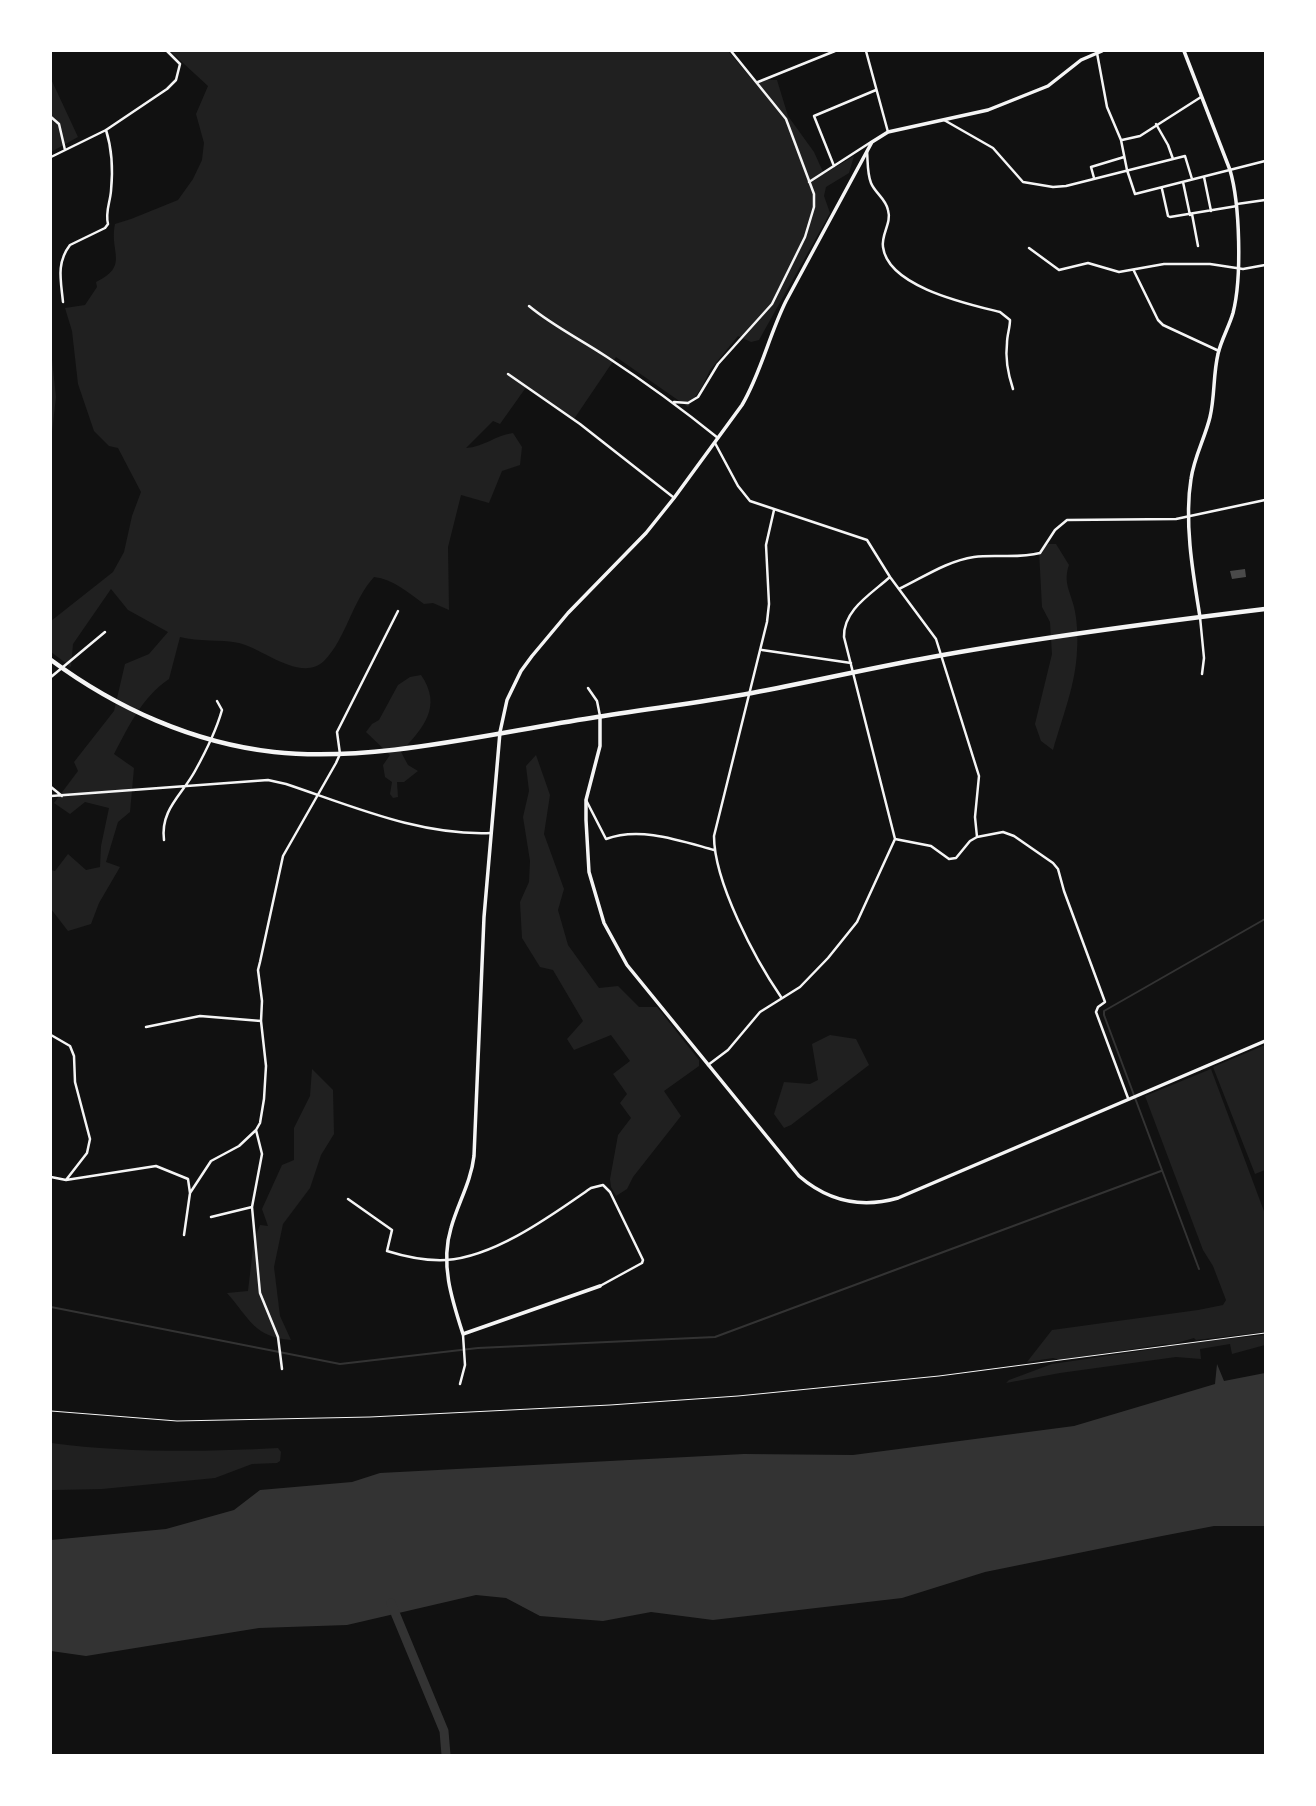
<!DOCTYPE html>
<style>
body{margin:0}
#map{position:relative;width:1316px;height:1806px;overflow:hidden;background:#111;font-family:"Roboto Serif",serif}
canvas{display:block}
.frame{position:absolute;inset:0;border:52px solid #fff;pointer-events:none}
</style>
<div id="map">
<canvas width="1316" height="1806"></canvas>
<div class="frame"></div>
</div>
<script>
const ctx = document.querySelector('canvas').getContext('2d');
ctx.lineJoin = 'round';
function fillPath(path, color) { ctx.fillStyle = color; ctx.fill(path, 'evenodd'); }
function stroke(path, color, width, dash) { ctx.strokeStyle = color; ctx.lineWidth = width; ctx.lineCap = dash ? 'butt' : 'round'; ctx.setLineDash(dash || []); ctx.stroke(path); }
const green = new Path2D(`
 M 170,51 L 728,51 L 753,80 L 777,80 L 788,116 L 814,152 L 824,174 L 854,156 L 849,173 L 826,187 L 824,196 L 830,213 L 759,340 L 751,342 L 738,336 L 710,370 L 702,387 L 688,407 L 616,357 L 574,419 L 527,386 L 500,424 L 493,421 L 466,448 C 484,447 496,435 513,433 L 522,447 L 520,465 L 502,471 L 489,503 L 461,495 L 448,547 L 449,610 L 433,603 L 424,604 C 409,593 393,579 374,577 C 352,601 346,639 324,661 C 301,683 262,648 239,643 C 219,639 199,642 180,637 L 169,679 C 142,697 129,726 114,754 L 134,768 L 130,812 L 118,822 L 106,862 L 120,867 L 99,903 L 91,924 L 68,931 L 51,909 L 51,870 L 55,871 L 68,854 L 86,870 L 100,867 L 101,846 L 109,808 L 85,802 L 70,814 L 54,803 L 78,771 L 74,762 L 114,711 L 125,664 L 149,654 L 168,632 L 128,610 L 111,589 L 73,644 L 71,667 L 51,652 L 51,621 L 113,572 L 124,552 L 132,516 L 141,492 L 118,448 L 109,446 L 94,431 L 78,384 L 72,331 L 65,308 L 85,305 L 97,287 L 96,282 C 130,266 109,252 115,224 L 131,219 L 178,200 L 193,179 L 202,160 L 204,143 L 196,114 L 208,86 Z
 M 51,79 L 78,137 L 51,152 Z
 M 51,350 L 56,397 L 51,441 Z
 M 1048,544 L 1056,544 L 1069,565 C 1063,582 1070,591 1074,607 C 1077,619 1078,637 1077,650 C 1076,684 1062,718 1053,750 L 1041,741 L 1035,724 L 1052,654 L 1050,622 L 1042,607 L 1039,551 Z
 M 421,675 C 443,707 423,728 401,752 L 408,765 L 418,771 L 404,782 L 397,782 L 398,797 L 393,798 L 390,794 L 392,782 L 385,777 L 383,765 L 390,755 L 366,732 L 372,724 L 379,720 L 398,685 L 410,677 Z
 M 536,755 L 550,795 L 544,834 L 564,889 L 558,910 L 568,945 L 599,988 L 618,986 L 639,1007 L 657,1007 L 699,1060 L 699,1066 L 664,1091 L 681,1116 L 633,1177 L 627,1189 L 616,1196 L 611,1187 L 610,1179 L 618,1135 L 631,1118 L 620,1103 L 627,1094 L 613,1074 L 630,1061 L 611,1035 L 574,1050 L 567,1039 L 583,1021 L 553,970 L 540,967 L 522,938 L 520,902 L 529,882 L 530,861 L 523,817 L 529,791 L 526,766 Z
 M 830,1035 L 856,1039 L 869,1065 L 791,1125 L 784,1128 L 774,1114 L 784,1082 L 810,1084 L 818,1080 L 812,1044 Z
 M 1265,1045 L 1265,1170 L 1255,1174 L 1213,1067 Z
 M 312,1069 L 333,1090 L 334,1134 L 321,1155 L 310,1188 L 283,1224 L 274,1267 L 280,1316 L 291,1340 C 254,1337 250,1319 227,1293 L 248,1291 L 254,1240 L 260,1225 L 268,1226 L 262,1209 L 282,1165 L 294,1160 L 294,1128 L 310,1096 Z
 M 1211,1069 L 1265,1214 L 1265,1332 L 1196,1340 L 1194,1338 L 1170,1345 L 1166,1344 L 1060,1360 L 1053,1358 L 1027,1362 L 1052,1330 L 1198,1310 L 1223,1305 L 1226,1300 L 1213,1266 L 1203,1250 L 1145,1096 Z
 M 1265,1335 L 1265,1345 L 1232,1354 L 1230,1344 L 1200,1349 L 1201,1359 L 1176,1357 L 1060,1373 L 1006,1383 L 1009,1380 L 1052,1364 L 1207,1341 Z
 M 51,1443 C 127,1453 202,1452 278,1448 L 281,1452 L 280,1461 L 277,1463 L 252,1464 L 215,1478 L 102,1489 L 55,1490 L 51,1490 Z`);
const water = new Path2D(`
 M 1217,1364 L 1224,1381 L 1265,1373 L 1265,1526 L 1214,1526 L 1162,1536 L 985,1572 L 902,1598 L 713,1620 L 651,1612 L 603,1621 L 540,1616 L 506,1598 L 476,1595 L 347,1625 L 259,1628 L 86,1656 L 51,1651 L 51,1540 L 166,1529 L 234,1510 L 260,1490 L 352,1482 L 380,1473 L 744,1454 L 853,1455 L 1074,1426 L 1215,1384 Z`);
const stream = new Path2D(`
 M 1199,1269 L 1104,1015 L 1104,1011 L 1265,919
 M 51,1307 L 340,1364 L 478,1348 L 715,1337 L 1161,1171`);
const river = new Path2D(`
 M 391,1603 L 444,1731 L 446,1755`);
const building = new Path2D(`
 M 1245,569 L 1246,577 L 1232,579 L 1230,571 Z`);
const path = new Path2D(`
 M 51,1411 L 177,1421 L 370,1417 L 610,1405 L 738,1396 L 939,1376 L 1265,1333`);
const minor = new Path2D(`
 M 866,51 L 888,132
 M 1097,53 L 1107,107 L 1121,140 L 1127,170 L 1135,194 L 1265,161
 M 758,82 L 835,51
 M 51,117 L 59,124 L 65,150
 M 944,120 L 993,148 L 1023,182 L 1053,187 L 1066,186 L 1185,156 L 1192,179
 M 1156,124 L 1168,145 L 1173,159
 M 1122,140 L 1140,136 L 1201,97
 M 867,151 C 868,162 867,173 871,183 C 875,193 886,199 888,210 C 892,223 881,234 883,247 C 888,287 968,304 1000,312 L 1010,320 C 1010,328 1007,335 1007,343 C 1005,359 1008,374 1013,389
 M 51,157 L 106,130 L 167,89 L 176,80 L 180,64 L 167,51
 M 834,166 L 814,116 L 876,90
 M 1204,177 L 1211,211
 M 1094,178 L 1091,167 L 1124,157
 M 809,182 L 871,142
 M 1183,182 L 1190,215
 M 1162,189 L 1168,216 L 1170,217 L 1237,206
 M 1237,204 L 1265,200
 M 1192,214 L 1198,246
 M 1029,248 L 1059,270 L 1088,263 L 1119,272 L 1164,264 L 1210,264 L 1243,269 L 1265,265
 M 1134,271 L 1158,320 L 1163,325 L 1219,351
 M 63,302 C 61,281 56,263 70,245 L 105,228 L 108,224 C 105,212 110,203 111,191 C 113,171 112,149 106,130
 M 529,306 C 553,326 580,339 607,357 C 645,382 682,409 718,438
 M 508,374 L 580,424 L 673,497
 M 674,402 L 688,403 L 698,397 L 718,364 L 772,304 L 805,237 L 814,207 L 814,194 L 786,119 L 731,51
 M 715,443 L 738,486 L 750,501 L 867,540 L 890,577 L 936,639 L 979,776 L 975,817 L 977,837
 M 774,510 L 766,545 L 769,604 L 767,622 L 714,836 C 714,882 755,959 781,997
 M 899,589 C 924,577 947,561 974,557 C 996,554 1018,559 1040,553 L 1055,530 L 1067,520 L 1176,519 L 1265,500
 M 1200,617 L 1204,658 L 1202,674
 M 762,650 L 851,663
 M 51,677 L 105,632
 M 588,688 L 597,701 L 600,716
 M 51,787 L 62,796
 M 51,796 L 268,780 L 286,784 C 352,806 420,836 491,833
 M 586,800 L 606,839 C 640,826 681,841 714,850
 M 895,839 L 931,846 L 949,859 L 956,858 L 970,841 L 977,837 L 1003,832 L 1014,836 L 1053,863 L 1058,869 L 1064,891 L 1105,1002 L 1098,1007 L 1096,1012 L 1128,1098
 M 164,840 C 160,810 182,795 195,771 C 205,753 216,731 222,710 L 217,701
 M 146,1027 L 200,1016 L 261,1021
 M 51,1035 L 70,1046 L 74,1056 L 75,1082 L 90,1139 L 87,1153 L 66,1180
 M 708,1065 L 728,1050 L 760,1012 L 800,987 L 828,958 L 857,922 L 895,839 L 844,637 C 843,610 871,594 890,577
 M 256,1130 L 262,1154 L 252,1207 L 260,1293 L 278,1337 L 282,1369
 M 51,1177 L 66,1180 L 156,1166 L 188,1179 L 190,1193 L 184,1235
 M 190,1193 L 211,1161 L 239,1146 L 256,1130 L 260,1123 L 264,1099 L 266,1066 L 261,1021 L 262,1001 L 258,970 L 260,962 L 283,856 L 336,763 L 340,754 L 337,732 L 398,611
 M 348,1199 L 392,1230 L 387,1251 C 406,1257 426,1261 446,1260 C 495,1257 552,1215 591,1188 L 603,1185 L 610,1192 L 643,1260 L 642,1263 L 600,1286
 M 211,1217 L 252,1207
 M 460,1384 L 465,1365 L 463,1335`);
const tertiary = new Path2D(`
 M 1184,51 L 1230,170 C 1240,204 1242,278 1233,313 C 1229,327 1221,340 1218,354 C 1213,375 1215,396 1210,417 C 1205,438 1194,457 1191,479 C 1184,522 1193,574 1200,617
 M 600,716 L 600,746 L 586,800 L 586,820 L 589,872 L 604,923 L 627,965 L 799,1176 C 828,1201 860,1209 898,1198 L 1265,1041
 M 600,1286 L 463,1334 C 452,1300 440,1264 451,1228 C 458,1203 471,1182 474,1156 L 484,917 L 500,732 L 507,700 L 521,671 L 532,656 L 568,613 L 646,533 L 674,498 L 742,405 C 761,373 769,335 786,301 L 872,142 L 888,132 L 988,110 L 1048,86 L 1081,60 L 1102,51`);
const primary = new Path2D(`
 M 51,660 C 116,708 193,743 274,752 C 374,763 492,733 591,718 C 645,709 699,703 752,693 C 816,681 879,666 943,655 C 1049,636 1158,622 1265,609`);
fillPath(green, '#202020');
fillPath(water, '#333');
stroke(stream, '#333', 2);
stroke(river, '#333', 9);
fillPath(building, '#4a4a4a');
stroke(path, '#f5f5f5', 1);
stroke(minor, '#f5f5f5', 2.5);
stroke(tertiary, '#f5f5f5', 3.5);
stroke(primary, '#f5f5f5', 4.5);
</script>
